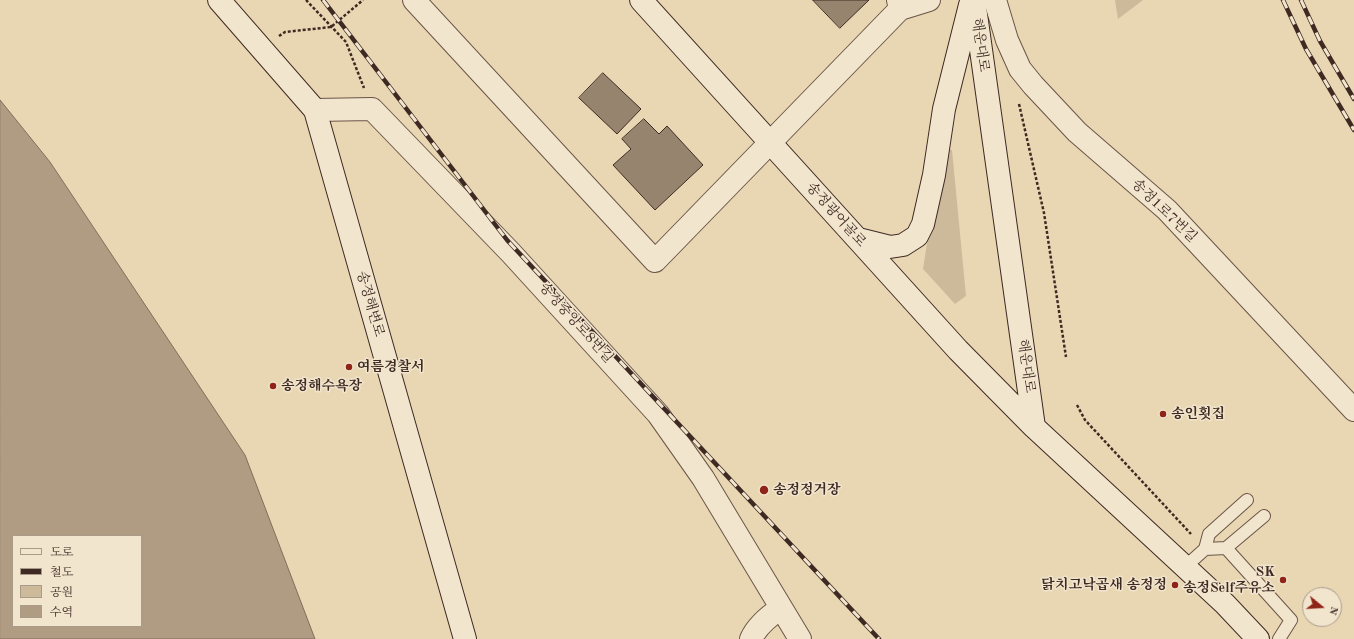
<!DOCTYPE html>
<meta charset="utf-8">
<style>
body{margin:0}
#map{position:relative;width:1354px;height:639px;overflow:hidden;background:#e9d7b3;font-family:"Old Standard TT","Noto Serif KR",serif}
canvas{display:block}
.legend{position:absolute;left:12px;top:535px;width:130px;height:92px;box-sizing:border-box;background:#f1e5ce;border:1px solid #aa9a8a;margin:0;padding:5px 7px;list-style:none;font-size:12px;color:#3f2a23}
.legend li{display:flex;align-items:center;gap:8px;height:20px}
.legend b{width:20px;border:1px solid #aa9a8a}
.north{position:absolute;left:1302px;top:587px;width:40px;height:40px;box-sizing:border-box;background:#f1e5ce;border:1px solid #aa9a8a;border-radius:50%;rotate:108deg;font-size:11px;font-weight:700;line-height:16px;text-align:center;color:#3f2a23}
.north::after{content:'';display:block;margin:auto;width:14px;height:18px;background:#8f2418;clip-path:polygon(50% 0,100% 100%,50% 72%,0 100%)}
</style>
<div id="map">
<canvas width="1354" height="639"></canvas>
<ul class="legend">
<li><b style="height:5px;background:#f1e5ce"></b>도로</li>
<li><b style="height:5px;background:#3f2a23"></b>철도</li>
<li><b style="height:11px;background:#ccba9b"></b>공원</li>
<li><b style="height:11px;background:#af9c82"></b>수역</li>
</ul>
<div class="north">N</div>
</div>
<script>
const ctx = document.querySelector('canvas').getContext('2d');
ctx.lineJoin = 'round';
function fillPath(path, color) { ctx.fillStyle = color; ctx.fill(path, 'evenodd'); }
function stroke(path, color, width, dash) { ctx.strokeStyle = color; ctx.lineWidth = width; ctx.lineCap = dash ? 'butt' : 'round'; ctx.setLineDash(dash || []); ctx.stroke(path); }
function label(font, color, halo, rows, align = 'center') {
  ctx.font = font + ' "Old Standard TT","Noto Serif KR",serif'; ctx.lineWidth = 3; ctx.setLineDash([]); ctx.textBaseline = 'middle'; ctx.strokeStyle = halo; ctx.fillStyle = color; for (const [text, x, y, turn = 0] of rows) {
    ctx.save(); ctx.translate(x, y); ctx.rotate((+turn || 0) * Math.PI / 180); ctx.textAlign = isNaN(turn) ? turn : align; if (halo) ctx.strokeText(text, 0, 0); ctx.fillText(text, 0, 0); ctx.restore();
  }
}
const green = new Path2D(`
 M 1115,0 L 1143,0 L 1118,19 Z
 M 948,149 L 952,150 L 966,296 L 955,304 L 923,269 L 928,237 Z`);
const water = new Path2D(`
 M 0,100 L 50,162 L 245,455 L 315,639 L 0,639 ZM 13,536 L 141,536 L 141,626 L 13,626 Z`);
const building = new Path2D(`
 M 813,0 L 869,0 L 840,28 Z
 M 603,73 L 641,109 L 617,134 L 579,98 Z
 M 644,119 L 659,134 L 667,126 L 703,165 L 655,210 L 613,165 L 631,149 L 622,139 Z`);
const path = new Path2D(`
 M 306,0 L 346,42 L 364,88
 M 279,36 L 285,32 L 331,27 L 363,0
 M 1019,104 L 1044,213 L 1066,357
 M 1077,405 L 1085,420 L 1191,534`);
const lane = new Path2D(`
 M 1226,548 L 1291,620 L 1279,639
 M 1205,549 L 1209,534 L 1247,500
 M 1185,567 L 1205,549 L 1226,548 L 1264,516`);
const street = new Path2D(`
 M 414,0 L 655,261 L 900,9
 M 898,0 L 900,9 L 929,0
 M 995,0 L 1007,40 L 1020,69 L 1033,85 L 1077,132 L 1167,210 L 1354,410
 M 315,110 L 372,109 L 511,253 L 658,414 L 703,478 L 800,639
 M 751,639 C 757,626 769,616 781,608`);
const secondary = new Path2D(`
 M 219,0 L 315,110 L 465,639
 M 641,0 L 958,350 L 1034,427 L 1225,604 L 1258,639
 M 974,0 L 1034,427
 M 858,239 L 890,247 L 903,245 L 917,236 L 923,224 L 934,175 L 944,109 L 970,5`);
const rail = new Path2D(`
 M 323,0 L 507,240 L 879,639
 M 1283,0 L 1306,49 L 1354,130
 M 1301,0 L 1320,41 L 1354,99`);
const markers = [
 [349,367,4,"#8f2418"],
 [273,386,4,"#8f2418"],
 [1163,414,4,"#8f2418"],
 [764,490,5,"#8f2418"],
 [1283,580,4,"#8f2418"],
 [1175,585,4,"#8f2418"]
];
const streetNames = [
 ["해운대로",980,45,82],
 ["송정1로7번길",1164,211,44],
 ["송정광어골로",836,215,48],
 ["송정해변로",370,304,74],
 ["송정중앙로8번길",576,323,48],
 ["해운대로",1026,366,82]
];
const poiNames = [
 ["여름경찰서",357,367],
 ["송정해수욕장",281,386],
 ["송인횟집",1171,414],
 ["송정정거장",773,490],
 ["SK",1275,572,"right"],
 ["송정Self주유소",1275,588,"right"],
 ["닭치고낙곱새 송정정",1167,585,"right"]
];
fillPath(green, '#ccba9b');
fillPath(water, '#af9c82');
stroke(water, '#826e5c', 1);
fillPath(building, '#97846e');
stroke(building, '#3f2a23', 1);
stroke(lane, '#6a5547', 14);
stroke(street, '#6a5547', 24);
stroke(secondary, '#3f2a23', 24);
stroke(path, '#3f2a23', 2.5, [3, 2]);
stroke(lane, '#f1e5ce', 12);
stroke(street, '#f1e5ce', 22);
stroke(secondary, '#f1e5ce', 22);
stroke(rail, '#3f2a23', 4.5);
stroke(rail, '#f1e5ce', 3, [9]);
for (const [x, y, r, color] of markers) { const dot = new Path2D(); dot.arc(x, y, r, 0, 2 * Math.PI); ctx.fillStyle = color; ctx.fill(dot); stroke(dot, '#f1e5ce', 1.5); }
label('14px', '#3f2a23', '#f1e5ce', streetNames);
label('bold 14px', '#3f2a23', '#f1e5ce', poiNames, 'left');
</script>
